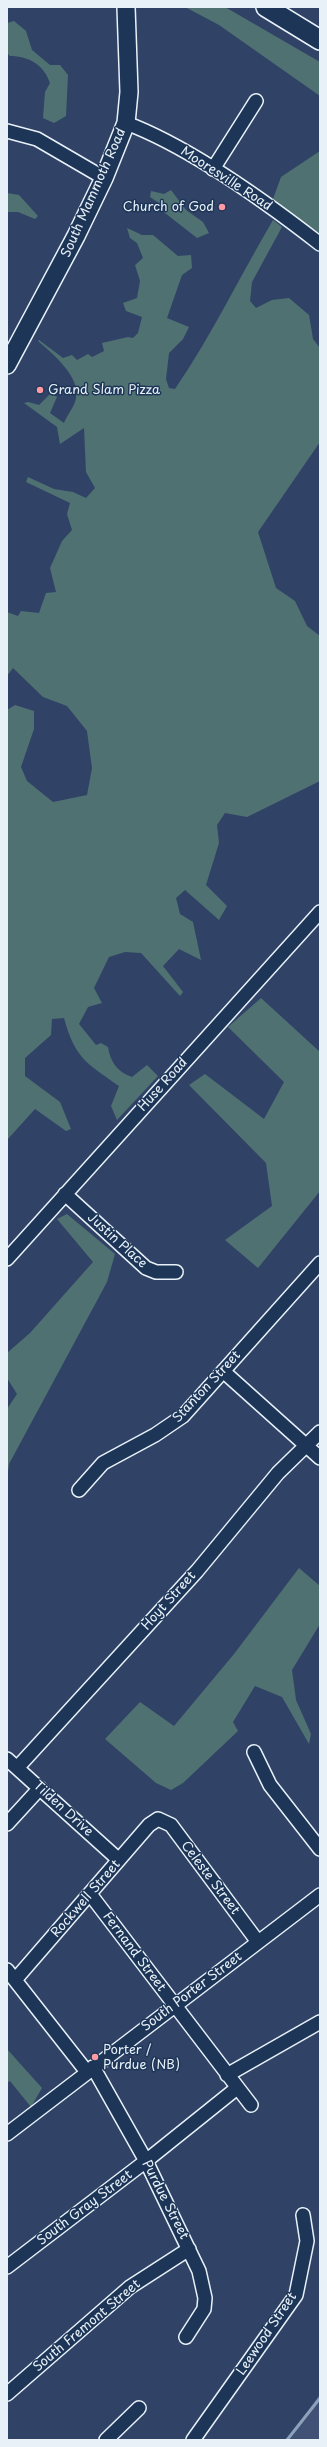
<!DOCTYPE html>
<style>
body{margin:0}
#map{position:relative;width:327px;height:2447px;overflow:hidden;background:#304367;font-family:"Playpen Sans",sans-serif}
canvas{display:block}
.frame{position:absolute;inset:0;border:8px solid #e8f1f8;pointer-events:none}
</style>
<div id="map">
<canvas width="327" height="2447"></canvas>
<div class="frame"></div>
</div>
<script>
const ctx = document.querySelector('canvas').getContext('2d');
ctx.lineJoin = 'round';
function fillPath(path, color) { ctx.fillStyle = color; ctx.fill(path, 'evenodd'); }
function stroke(path, color, width, dash) { ctx.strokeStyle = color; ctx.lineWidth = width; ctx.lineCap = dash ? 'butt' : 'round'; ctx.setLineDash(dash || []); ctx.stroke(path); }
function label(font, color, halo, rows, align = 'center') {
  ctx.font = font + ' "Playpen Sans",sans-serif'; ctx.lineWidth = 3; ctx.setLineDash([]); ctx.textBaseline = 'middle'; ctx.strokeStyle = halo; ctx.fillStyle = color; for (const [text, x, y, turn = 0] of rows) {
    ctx.save(); ctx.translate(x, y); ctx.rotate((+turn || 0) * Math.PI / 180); ctx.textAlign = isNaN(turn) ? turn : align; if (halo) ctx.strokeText(text, 0, 0); ctx.fillText(text, 0, 0); ctx.restore();
  }
}
const built = new Path2D(`
 M 320,2393 L 320,2440 L 290,2440 Z`);
const green = new Path2D(`
 M 185,7 L 225,7 L 320,62 L 320,96 L 219,25 Z
 M 14,21 L 26,31 L 32,50 L 50,65 L 60,65 L 68,75 L 66,116 L 54,123 L 43,118 L 45,92 L 50,83 C 44,65 29,56 10,56 L 7,53 L 7,23 Z
 M 320,151 L 320,234 L 273,199 L 281,177 Z
 M 171,190 L 186,210 L 203,222 L 209,233 L 197,238 L 165,213 L 162,205 L 150,197 L 151,191 L 164,194 Z
 M 7,193 L 19,195 L 38,216 L 35,219 L 18,212 L 7,212 Z
 M 273,220 L 282,227 L 252,282 L 250,301 L 256,308 L 272,300 L 289,298 L 309,315 L 313,339 L 320,348 L 320,442 L 258,532 L 276,588 L 295,601 L 307,626 L 320,636 L 320,781 L 247,817 L 225,813 L 217,825 L 219,843 L 206,885 L 227,906 L 219,920 L 185,890 L 176,898 L 180,914 L 193,922 L 201,960 L 179,949 L 163,966 L 183,992 L 180,996 L 141,953 L 125,952 L 109,957 L 94,988 L 102,1003 L 88,1007 L 79,1024 L 96,1045 L 101,1043 L 108,1047 C 110,1061 117,1072 132,1077 L 147,1065 L 158,1076 L 117,1120 L 111,1106 L 119,1086 C 86,1063 75,1058 64,1018 L 52,1019 L 51,1035 L 25,1058 L 25,1076 L 60,1102 L 71,1129 L 66,1131 L 35,1109 L 7,1140 L 7,710 L 15,705 L 34,711 L 34,729 L 21,767 L 27,781 L 53,802 L 87,795 L 92,768 L 87,731 L 67,706 L 43,697 L 13,668 L 7,676 L 7,612 L 18,616 L 21,611 L 39,613 L 46,593 L 56,592 L 50,568 L 62,541 L 72,530 L 67,514 L 70,503 L 26,482 L 28,477 L 54,489 L 73,492 L 86,498 L 95,488 L 86,472 L 84,428 L 60,444 L 57,427 L 24,403 L 28,402 L 39,405 L 51,393 L 57,397 L 50,413 L 64,423 C 67,415 75,406 76,398 C 81,377 52,353 38,341 L 39,340 L 63,358 L 72,355 L 77,360 L 88,354 L 92,357 L 104,351 L 102,343 L 128,337 L 133,338 L 138,333 L 142,317 L 126,311 L 123,303 L 137,298 L 140,281 L 135,265 L 143,258 L 137,243 L 130,238 L 127,228 L 142,235 L 153,235 L 178,256 L 191,255 L 192,268 L 182,275 L 167,318 L 189,327 L 183,339 L 169,353 L 166,379 L 169,388 L 175,389 C 212,335 240,276 273,220 Z
 M 261,998 L 320,1052 L 320,1191 L 258,1268 L 225,1240 L 272,1206 L 266,1163 L 189,1085 L 205,1074 L 264,1119 L 284,1082 L 228,1027 Z
 M 67,1214 L 115,1254 L 107,1282 L 9,1464 L 7,1480 L 7,1409 L 17,1394 L 7,1378 L 7,1353 L 30,1333 L 93,1262 L 57,1219 Z
 M 299,1568 L 320,1586 L 320,1624 L 292,1670 L 296,1700 L 311,1734 L 309,1744 L 282,1697 L 255,1686 L 233,1722 L 238,1731 L 183,1783 L 171,1790 L 156,1783 L 105,1739 L 140,1702 L 174,1726 L 234,1654 Z
 M 7,2049 L 42,2088 L 31,2107 L 10,2081 L 7,2083 Z`);
const stream = new Path2D(`
 M 287,2440 L 320,2398`);
const minor = new Path2D(`
 M 126,123 C 190,147 266,202 320,244
 M 7,131 L 37,139 L 104,178
 M 213,169 L 256,101
 M 65,1194 L 146,1268 L 156,1272 L 176,1272
 M 7,1259 L 320,912
 M 223,1371 L 320,1458
 M 79,1490 L 103,1463 L 155,1435 L 183,1416 L 320,1263
 M 254,1752 L 270,1785 L 320,1849
 M 7,1759 L 119,1860
 M 17,1768 L 197,1571 L 278,1473 L 320,1432
 M 7,1824 L 40,1788
 M 90,1894 L 251,2105
 M 7,1970 L 87,2072
 M 15,1980 L 149,1825 L 158,1819 L 171,1825 L 258,1942
 M 93,2067 L 146,2161 L 199,2271 L 205,2298 L 204,2309 L 186,2337
 M 227,2075 L 320,2022
 M 7,2134 L 320,1895
 M 7,2267 L 146,2161 L 237,2088
 M 7,2394 L 130,2287 L 189,2249
 M 106,2440 L 139,2408
 M 193,2440 L 296,2295 L 307,2241 L 303,2215`);
const major = new Path2D(`
 M 7,365 L 76,236 L 104,178 L 126,123 L 129,92 L 126,7`);
const highway = new Path2D(`
 M 266,7 L 320,40`);
const markers = [
 [222,207,4,"#ff9aa2"],
 [40,390,4,"#ff9aa2"],
 [95,2057,4,"#ff9aa2"]
];
const streetNames = [
 ["Mooresville Road",226,179,33],
 ["South Mammoth Road",94,193,-66],
 ["Huse Road",163,1085,-48],
 ["Justin Place",117,1241,42],
 ["Stanton Street",207,1387,-47],
 ["Hoyt Street",169,1601,-48],
 ["Tilden Drive",63,1809,42],
 ["Celeste Street",210,1878,53],
 ["Rockwell Street",86,1899,-49],
 ["Fernand Street",134,1952,53],
 ["South Porter Street",192,1992,-37],
 ["Purdue Street",165,2200,63],
 ["South Gray Street",85,2208,-37],
 ["South Fremont Street",87,2326,-40],
 ["Leewood Street",267,2334,-56]
];
const poiNames = [
 ["Church of God",214,207,"right"],
 ["Grand Slam Pizza",48,390],
 ["Porter /",103,2050],
 ["Purdue (NB)",103,2065]
];
fillPath(built, '#415075');
fillPath(green, '#507171');
stroke(stream, '#8da2ba', 3);
stroke(minor, '#e8f1f8', 16);
stroke(major, '#e8f1f8', 20);
stroke(highway, '#e8f1f8', 22);
stroke(minor, '#1d3557', 13);
stroke(major, '#1d3557', 17);
stroke(highway, '#1d3557', 19);
for (const [x, y, r, color] of markers) { const dot = new Path2D(); dot.arc(x, y, r, 0, 2 * Math.PI); ctx.fillStyle = color; ctx.fill(dot); stroke(dot, '#1d3557', 1.5); }
label('13px', '#e8f1f8', '#1d3557', streetNames);
label('13px', '#e8f1f8', '#1d3557', poiNames, 'left');
</script>
